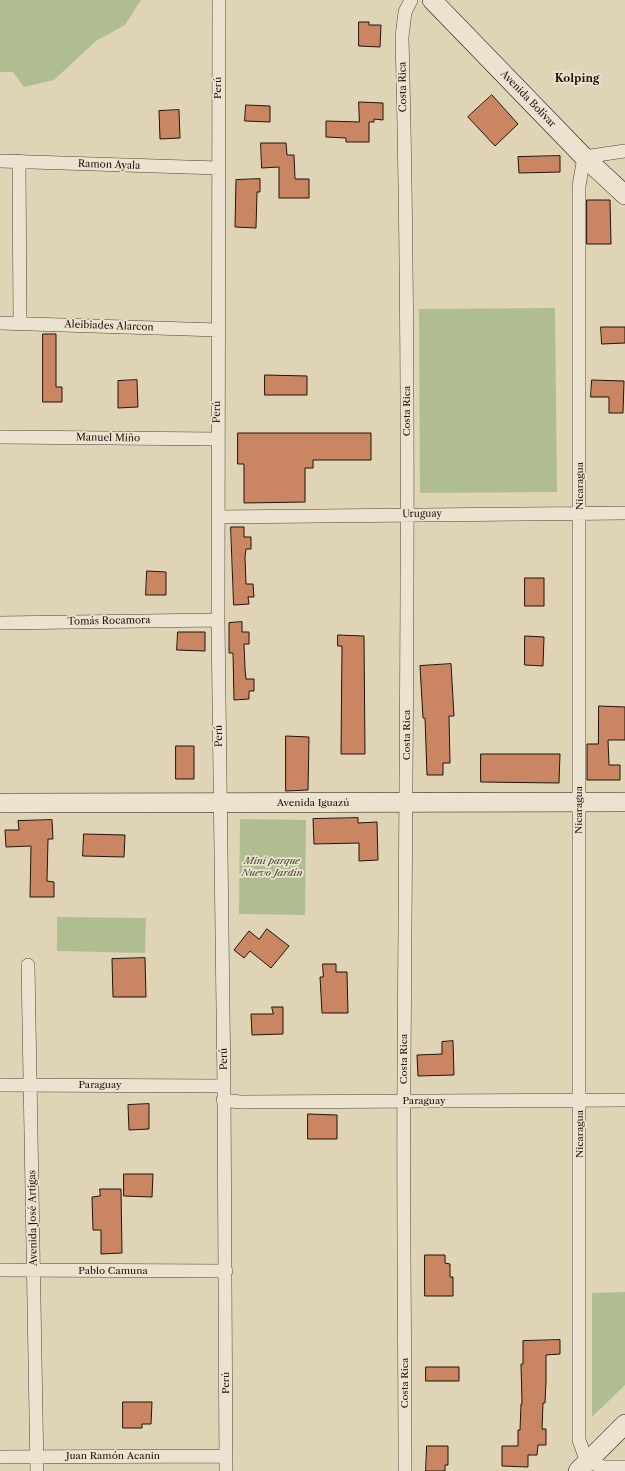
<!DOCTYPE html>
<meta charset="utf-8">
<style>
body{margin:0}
canvas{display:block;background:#e0d4b6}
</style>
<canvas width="625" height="1471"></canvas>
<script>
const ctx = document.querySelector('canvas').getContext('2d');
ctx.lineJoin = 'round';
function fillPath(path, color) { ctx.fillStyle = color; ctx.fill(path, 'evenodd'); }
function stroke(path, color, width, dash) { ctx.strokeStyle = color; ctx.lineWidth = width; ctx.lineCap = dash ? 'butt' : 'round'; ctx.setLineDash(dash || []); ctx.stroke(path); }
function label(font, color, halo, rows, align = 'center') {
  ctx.font = font + ' "Libre Caslon Text",serif'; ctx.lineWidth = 3.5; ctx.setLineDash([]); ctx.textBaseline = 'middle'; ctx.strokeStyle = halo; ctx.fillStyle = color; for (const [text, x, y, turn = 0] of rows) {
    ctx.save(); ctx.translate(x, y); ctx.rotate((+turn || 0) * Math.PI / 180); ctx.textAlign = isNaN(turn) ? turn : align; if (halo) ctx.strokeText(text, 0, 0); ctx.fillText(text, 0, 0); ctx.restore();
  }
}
const green = new Path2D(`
 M 0,0 L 141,0 L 125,25 L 96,41 L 54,80 L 24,87 L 13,72 L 0,72 Z
 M 555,308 L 557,492 L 420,493 L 419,309 Z
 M 240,819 L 306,820 L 305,915 L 239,914 Z
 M 57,917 L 146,918 L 145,953 L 57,951 Z
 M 625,1292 L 625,1385 L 592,1417 L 592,1293 Z`);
const building = new Path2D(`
 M 359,22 L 369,22 L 369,25 L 381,25 L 380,47 L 359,46 Z
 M 492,95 L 518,124 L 495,146 L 468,117 Z
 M 359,102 L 383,103 L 383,120 L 374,119 L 374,122 L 369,122 L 369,142 L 346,142 L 346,138 L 326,137 L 326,121 L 359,122 Z
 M 246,105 L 270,106 L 270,122 L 245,121 Z
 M 179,110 L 180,138 L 160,139 L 159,111 Z
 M 261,143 L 286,143 L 287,155 L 294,155 L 295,179 L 309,179 L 309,198 L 279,198 L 279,167 L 262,168 Z
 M 560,156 L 560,172 L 519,173 L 518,157 Z
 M 260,179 L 260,192 L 257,192 L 256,228 L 235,227 L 236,180 Z
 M 587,200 L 610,200 L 611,244 L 587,244 Z
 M 601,327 L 625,327 L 625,343 L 602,344 Z
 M 43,334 L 56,334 L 56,387 L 62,387 L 62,402 L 43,402 Z
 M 265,375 L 307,376 L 307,395 L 265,395 Z
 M 137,380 L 138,407 L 118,408 L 118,381 Z
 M 592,380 L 624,381 L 623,413 L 609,413 L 609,397 L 591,397 Z
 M 238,433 L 371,433 L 371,460 L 313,460 L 313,468 L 305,468 L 305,502 L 244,503 L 244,464 L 238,464 Z
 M 231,527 L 244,527 L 244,537 L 251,537 L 251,549 L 246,549 L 245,557 L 246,584 L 253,584 L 254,597 L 248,597 L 249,604 L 234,605 Z
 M 147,571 L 166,572 L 166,595 L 146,595 Z
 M 525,578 L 544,578 L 544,606 L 525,606 Z
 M 242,622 L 242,632 L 249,632 L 249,644 L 244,644 L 245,669 L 246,679 L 254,679 L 254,691 L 249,691 L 249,699 L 234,700 L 233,653 L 229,653 L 229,623 Z
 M 178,632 L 205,632 L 205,651 L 177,650 Z
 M 338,635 L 364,636 L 365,754 L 341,754 L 342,646 L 338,646 Z
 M 525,636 L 544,637 L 543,666 L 525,665 Z
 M 451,664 L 454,716 L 449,716 L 450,763 L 443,763 L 443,775 L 427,775 L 425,718 L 423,718 L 420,666 Z
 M 599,706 L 625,707 L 625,740 L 608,740 L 609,765 L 620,765 L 620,780 L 587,780 L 587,744 L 598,744 Z
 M 286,736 L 309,737 L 308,790 L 286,791 Z
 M 176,746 L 194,746 L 194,779 L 176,779 Z
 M 481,754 L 560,754 L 559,783 L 481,782 Z
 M 358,818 L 358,823 L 377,822 L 378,860 L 359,861 L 359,843 L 314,844 L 313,819 Z
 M 52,820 L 53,839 L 48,839 L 47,881 L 54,882 L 54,897 L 30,897 L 31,846 L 6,847 L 5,830 L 19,830 L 18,821 Z
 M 84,834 L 125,835 L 124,857 L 83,856 Z
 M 267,929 L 289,946 L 271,968 L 250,951 L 244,958 L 234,950 L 249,931 L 259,939 Z
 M 145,958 L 146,997 L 113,997 L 112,959 Z
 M 323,964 L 336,964 L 336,972 L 347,972 L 348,1013 L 322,1013 L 320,977 L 323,977 Z
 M 272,1007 L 283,1007 L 283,1034 L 252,1035 L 251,1014 L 273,1014 Z
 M 453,1041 L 454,1075 L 418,1076 L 417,1055 L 442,1054 L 442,1042 Z
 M 149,1104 L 149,1129 L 129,1130 L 128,1105 Z
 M 308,1114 L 337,1115 L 337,1139 L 308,1139 Z
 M 124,1174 L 153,1174 L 152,1197 L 124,1196 Z
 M 100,1189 L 121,1189 L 122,1253 L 101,1254 L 101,1230 L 93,1230 L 92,1197 L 100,1196 Z
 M 425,1255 L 445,1255 L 445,1263 L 450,1264 L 450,1277 L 453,1277 L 453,1296 L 425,1296 Z
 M 560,1340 L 560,1354 L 546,1355 L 546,1381 L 545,1403 L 543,1403 L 542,1429 L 546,1429 L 546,1445 L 538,1445 L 537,1455 L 528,1455 L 528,1467 L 502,1466 L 502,1446 L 518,1446 L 518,1430 L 520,1430 L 521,1404 L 522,1404 L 521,1364 L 523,1364 L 523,1341 Z
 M 426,1367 L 459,1367 L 459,1381 L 426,1381 Z
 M 123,1402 L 152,1402 L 151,1424 L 142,1424 L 142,1428 L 123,1428 Z
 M 427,1446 L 448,1446 L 448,1465 L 445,1465 L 445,1471 L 426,1471 Z`);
const street = new Path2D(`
 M 219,0 L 218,620 L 224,1086 L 226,1471
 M 625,151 L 584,157 L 579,186 L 579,1440 L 587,1462 L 604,1467 L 625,1467
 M 0,161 L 218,168
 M 19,161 L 20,323
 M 0,323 L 218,330
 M 0,437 L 217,439
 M 218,517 L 625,513
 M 0,623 L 218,620
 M 28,965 L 37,1471
 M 0,1085 L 224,1086
 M 223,1100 L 240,1102 L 625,1100
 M 0,1270 L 226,1271
 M 0,1457 L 226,1456
 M 405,1471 C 405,1339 403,1207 404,1075 C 406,729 411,383 402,37 L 405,12 L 411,0`);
const secondary = new Path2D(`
 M 432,0 L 584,157 L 625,195
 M 0,803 L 625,802
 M 578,1471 L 625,1424`);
const streetNames = [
 ["Costa Rica",403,87,-91],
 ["Perú",218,88,-90],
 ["Avenida Bolívar",528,99,46],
 ["Ramon Ayala",109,165,2],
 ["Aleibiades Alarcon",109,326,2],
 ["Costa Rica",407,411,-90],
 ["Perú",217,412,-89],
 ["Manuel Miño",108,438,1],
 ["Nicaragua",580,486,-90],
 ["Uruguay",422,514,-1],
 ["Tomás Rocamora",109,621,-1],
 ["Costa Rica",407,735,-90],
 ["Perú",219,736,-91],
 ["Avenida Iguazú",313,803],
 ["Nicaragua",579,810,-90],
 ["Perú",224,1059,-91],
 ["Costa Rica",404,1059,-90],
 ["Paraguay",100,1085],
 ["Paraguay",424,1101],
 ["Nicaragua",580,1134,-90],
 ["Avenida José Artigas",33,1218,-91],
 ["Pablo Camuna",113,1271],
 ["Perú",226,1383,-90],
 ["Costa Rica",405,1383,-90],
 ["Juan Ramón Acanin",113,1456]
];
const parkNames = [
 ["Mini parque",272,861],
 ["Nuevo Jardín",272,873]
];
const neighbourhoodNames = [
 ["Kolping",577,79]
];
fillPath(green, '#b0bd90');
fillPath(building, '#ca8662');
stroke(building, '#20140d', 1);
stroke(street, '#504437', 14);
stroke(secondary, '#20140d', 20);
stroke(street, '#ebe3d0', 13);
stroke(secondary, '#ebe3d0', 19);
label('10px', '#20140d', '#ebe3d0', streetNames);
label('italic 10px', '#4b4734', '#ebe3d0', parkNames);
label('bold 11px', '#20140d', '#ebe3d0', neighbourhoodNames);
</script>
